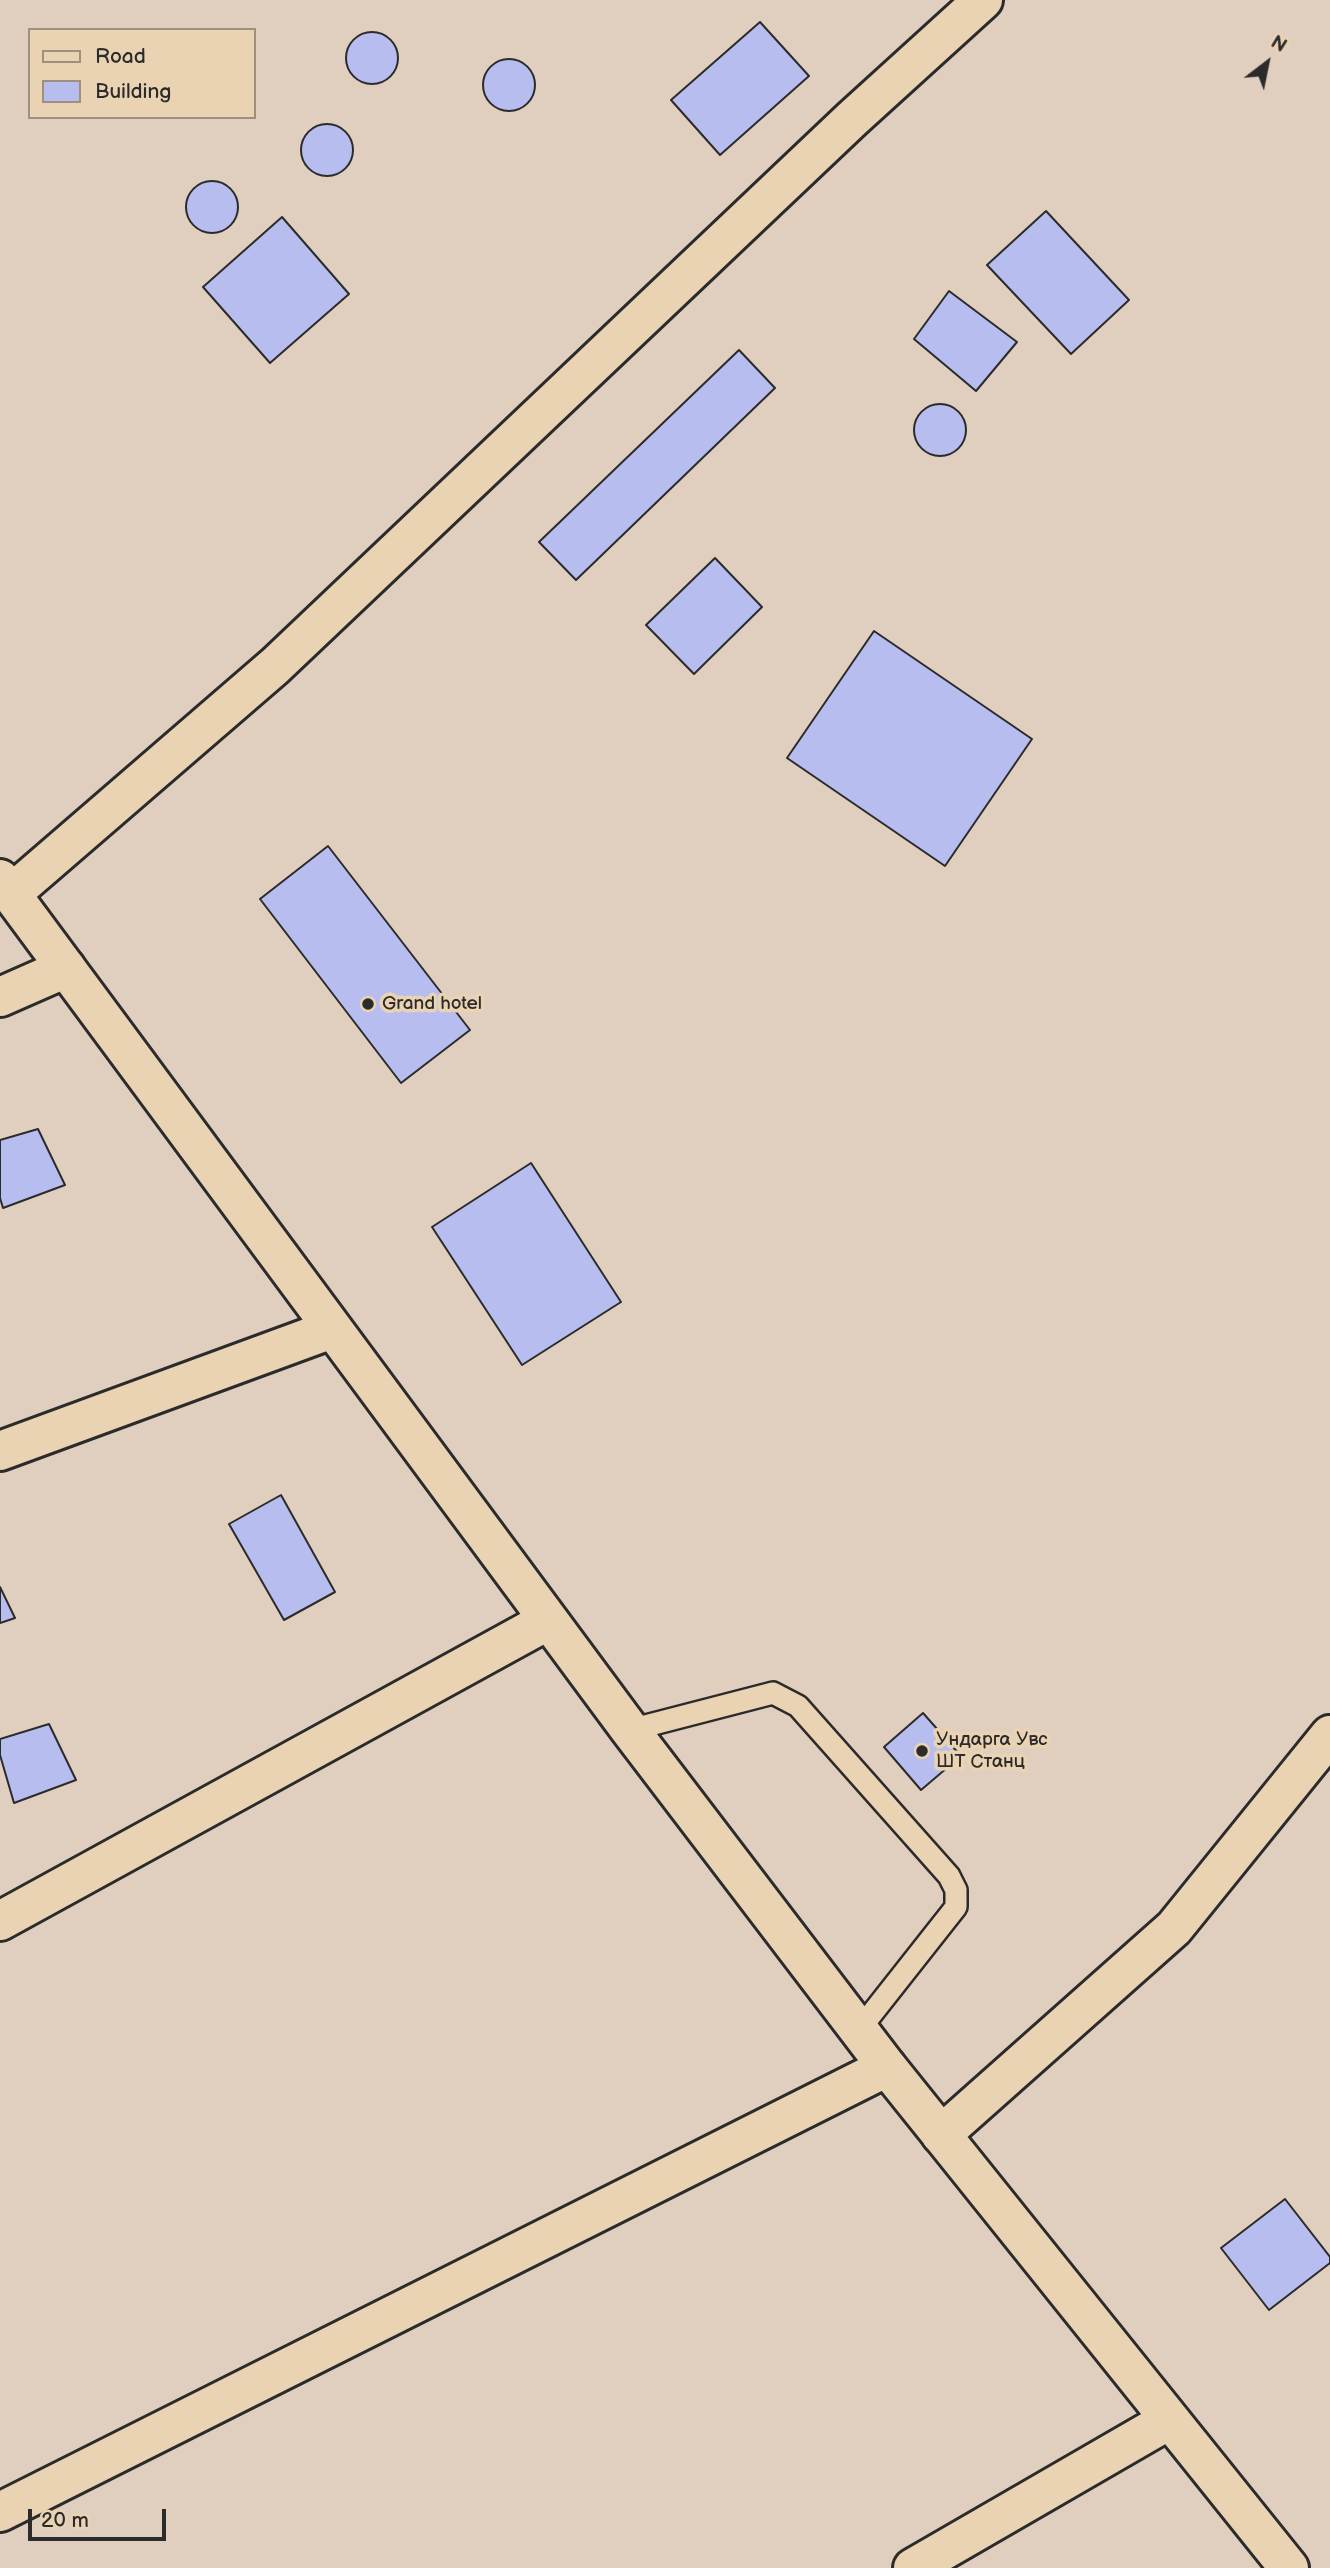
<!DOCTYPE html>
<meta charset="utf-8">
<style>
body{margin:0}
#map{position:relative;width:1330px;height:2568px;overflow:hidden;background:#e0cfbf;font-family:"Balsamiq Sans",sans-serif}
canvas{display:block}
.legend{position:absolute;left:28px;top:28px;width:228px;height:91px;box-sizing:border-box;background:#ead3b3;border:2px solid #9e907d;margin:0;padding:9px 12px;list-style:none;font-size:21px;color:#2b2b2b}
.legend li{display:flex;align-items:center;gap:14px;height:35px}
.legend b{width:35px;border:2px solid #9e907d}
.north{position:absolute;left:1232px;top:28px;width:70px;height:70px;-webkit-text-stroke:5px #ead3b3;paint-order:stroke;rotate:32deg;font-size:19px;font-weight:700;line-height:28px;text-align:center;color:#2b2b2b}
.north::after{content:'';display:block;margin:auto;width:24px;height:32px;background:#2b2b2b;clip-path:polygon(50% 0,100% 100%,50% 72%,0 100%)}
.scale{position:absolute;left:28px;top:2509px;width:138px;height:32px;box-sizing:border-box;border:4px solid #2b2b2b;border-top:0;padding-left:9px;font-size:21px;line-height:24px;white-space:nowrap;color:#2b2b2b;-webkit-text-stroke:5px #ead3b3;paint-order:stroke}
</style>
<div id="map">
<canvas width="1330" height="2568"></canvas>
<ul class="legend">
<li><b style="height:9px;background:#ead3b3"></b>Road</li>
<li><b style="height:19px;background:#b8bdef"></b>Building</li>
</ul>
<div class="north">N</div>
<div class="scale">20 m</div>
</div>
<script>
const ctx = document.querySelector('canvas').getContext('2d');
ctx.lineJoin = 'round';
function fillPath(path, color) { ctx.fillStyle = color; ctx.fill(path, 'evenodd'); }
function stroke(path, color, width, dash) { ctx.strokeStyle = color; ctx.lineWidth = width; ctx.lineCap = dash ? 'butt' : 'round'; ctx.setLineDash(dash || []); ctx.stroke(path); }
function label(font, color, halo, rows, align = 'center') {
  ctx.font = font + ' "Balsamiq Sans",sans-serif'; ctx.lineWidth = 7; ctx.setLineDash([]); ctx.textBaseline = 'middle'; ctx.strokeStyle = halo; ctx.fillStyle = color; for (const [text, x, y, turn = 0] of rows) {
    ctx.save(); ctx.translate(x, y); ctx.rotate((+turn || 0) * Math.PI / 180); ctx.textAlign = isNaN(turn) ? turn : align; if (halo) ctx.strokeText(text, 0, 0); ctx.fillText(text, 0, 0); ctx.restore();
  }
}
const building = new Path2D(`
 M 760,22 L 809,76 L 720,155 L 671,100 Z
 M346 58a26 26 0 1 1 52 0a26 26 0 1 1-52 0Z
 M483 85a26 26 0 1 1 52 0a26 26 0 1 1-52 0Z
 M301 150a26 26 0 1 1 52 0a26 26 0 1 1-52 0Z
 M186 207a26 26 0 1 1 52 0a26 26 0 1 1-52 0Z
 M 1046,211 L 1129,300 L 1071,354 L 987,265 Z
 M 282,217 L 349,294 L 270,363 L 203,287 Z
 M 949,291 L 1017,342 L 976,391 L 914,339 Z
 M 739,350 L 775,388 L 576,580 L 539,542 Z
 M914 430a26 26 0 1 1 52 0a26 26 0 1 1-52 0Z
 M 715,558 L 762,607 L 694,674 L 646,625 Z
 M 874,631 L 1032,739 L 945,866 L 787,758 Z
 M 328,846 L 470,1030 L 401,1083 L 260,899 Z
 M 38,1129 L 65,1185 L 3,1208 L 0,1198 L 0,1140 Z
 M 531,1163 L 621,1302 L 522,1365 L 432,1227 Z
 M 281,1495 L 335,1592 L 284,1620 L 229,1524 Z
 M 0,1587 L 15,1618 L 0,1623 Z
 M 923,1713 L 961,1756 L 921,1790 L 884,1747 Z
 M 49,1724 L 76,1780 L 14,1803 L 0,1755 L 0,1739 Z
 M 1285,2199 L 1330,2257 L 1330,2263 L 1269,2310 L 1221,2248 Z`);
const lane = new Path2D(`
 M 630,1730 L 773,1693 L 798,1706 L 949,1876 L 956,1890 L 956,1907 L 859,2030`);
const street = new Path2D(`
 M 11,894 L 275,666 L 852,119 L 983,0
 M 0,997 L 66,968
 M 0,1451 L 332,1329
 M 0,1921 L 547,1621
 M 941,2135 L 1174,1928 L 1330,1735
 M 0,2512 L 887,2067
 M 913,2568 L 1169,2420`);
const secondary = new Path2D(`
 M 0,879 L 630,1730 L 887,2067 L 1289,2568`);
const markers = [
 [368,1004,7,"#2b2b2b"],
 [922,1751,7,"#2b2b2b"]
];
const poiNames = [
 ["Grand hotel",382,1004],
 ["Ундарга Увс",936,1740],
 ["ШТ Станц",936,1762]
];
fillPath(building, '#b8bdef');
stroke(building, '#2b2b2b', 2);
stroke(lane, '#2b2b2b', 26);
stroke(street, '#2b2b2b', 44);
stroke(secondary, '#2b2b2b', 44);
stroke(lane, '#ead3b3', 21);
stroke(street, '#ead3b3', 38);
stroke(secondary, '#ead3b3', 38);
for (const [x, y, r, color] of markers) { const dot = new Path2D(); dot.arc(x, y, r, 0, 2 * Math.PI); ctx.fillStyle = color; ctx.fill(dot); stroke(dot, '#ead3b3', 2.5); }
label('19px', '#2b2b2b', '#ead3b3', poiNames, 'left');
</script>
